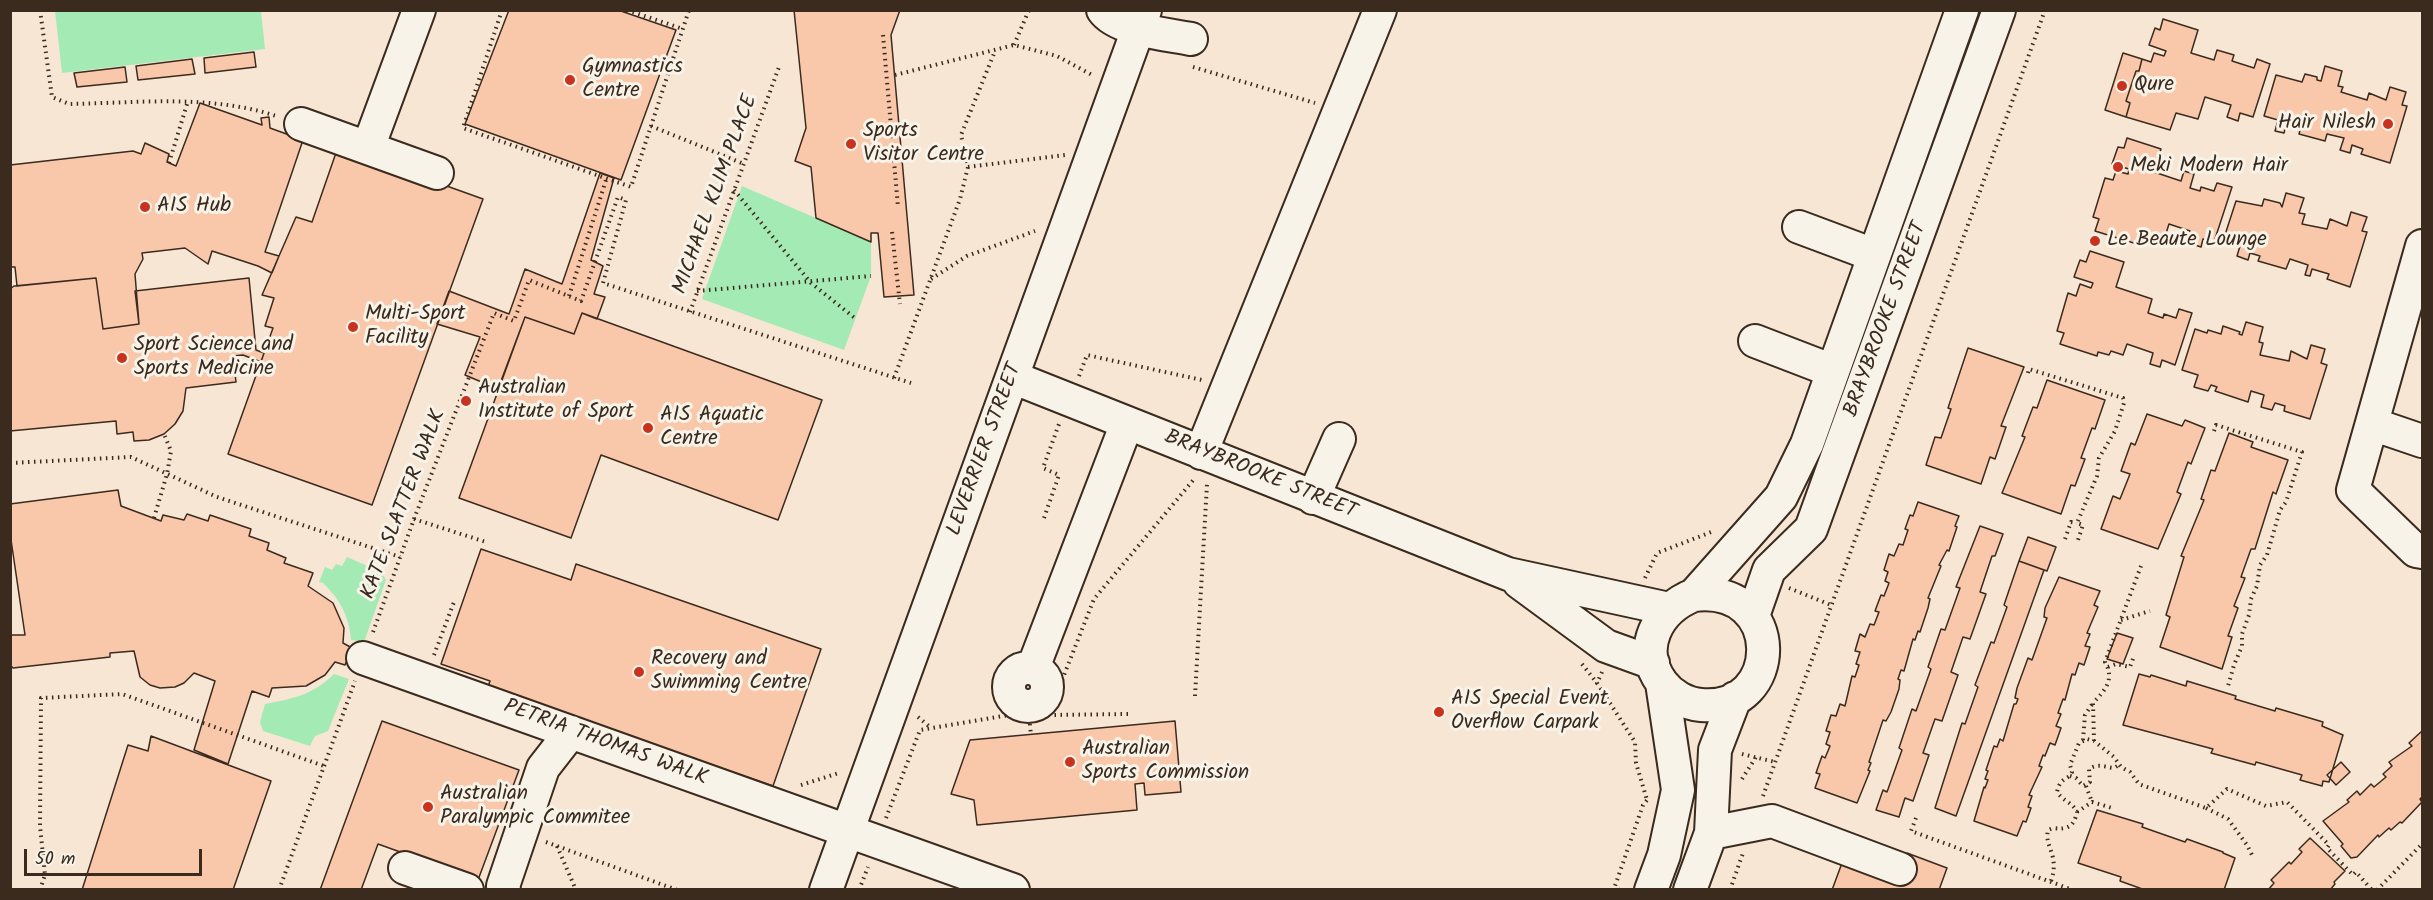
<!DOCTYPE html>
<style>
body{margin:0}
#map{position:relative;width:2433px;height:900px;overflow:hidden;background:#f8e6d5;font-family:Kalam,sans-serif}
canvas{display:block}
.frame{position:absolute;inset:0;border:12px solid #3b2a1e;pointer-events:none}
.scale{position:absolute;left:24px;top:849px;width:178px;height:27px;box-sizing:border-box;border:3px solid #3b2a1e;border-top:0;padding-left:8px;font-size:18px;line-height:21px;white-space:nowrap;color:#3b2a1e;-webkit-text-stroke:4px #f7f3e8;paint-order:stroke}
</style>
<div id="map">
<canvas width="2433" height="900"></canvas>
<div class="frame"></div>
<div class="scale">50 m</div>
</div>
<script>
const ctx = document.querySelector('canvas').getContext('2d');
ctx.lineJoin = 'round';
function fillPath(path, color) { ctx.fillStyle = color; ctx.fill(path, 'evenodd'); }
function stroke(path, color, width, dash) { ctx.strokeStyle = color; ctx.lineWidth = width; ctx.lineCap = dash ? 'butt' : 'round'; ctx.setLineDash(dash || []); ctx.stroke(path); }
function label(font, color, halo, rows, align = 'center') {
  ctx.font = font + ' Kalam,sans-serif'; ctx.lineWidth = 6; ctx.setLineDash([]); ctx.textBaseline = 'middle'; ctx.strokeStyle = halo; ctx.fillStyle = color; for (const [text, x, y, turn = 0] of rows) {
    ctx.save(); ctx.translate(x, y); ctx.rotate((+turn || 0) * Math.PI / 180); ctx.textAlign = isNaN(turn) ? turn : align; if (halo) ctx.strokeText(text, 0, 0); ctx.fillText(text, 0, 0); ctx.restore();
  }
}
const green = new Path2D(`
 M 55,11 L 261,11 L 265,49 L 62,73 Z
 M 742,186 L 871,242 L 871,276 L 844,350 L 702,299 Z
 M 347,557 L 381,572 L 386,580 L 364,642 L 351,640 C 349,615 340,600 323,583 L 319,582 L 325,567 L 332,570 L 336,564 L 342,566 Z
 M 334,674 L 349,679 L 328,731 L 315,736 L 310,746 L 263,731 L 260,722 L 265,704 C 293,699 314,694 334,674 Z`);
const building = new Path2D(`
 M 509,10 L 618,10 L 676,30 L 621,180 L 465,124 Z
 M 794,10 L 900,10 L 891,35 L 914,295 L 884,297 L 878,233 L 871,233 L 871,242 L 816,218 L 811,167 L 795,161 L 806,128 Z
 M 2163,19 L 2198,30 L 2191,53 L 2214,60 L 2217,50 L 2234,55 L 2232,61 L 2254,68 L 2257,59 L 2270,64 L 2253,117 L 2240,113 L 2238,121 L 2227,117 L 2231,105 L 2205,97 L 2198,119 L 2176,113 L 2170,130 L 2126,117 L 2130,103 L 2126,101 L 2136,71 L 2139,71 L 2142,59 L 2151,62 L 2154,53 L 2164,56 L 2166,51 L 2149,45 L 2155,28 L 2160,30 Z
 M 254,52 L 256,67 L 205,73 L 204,58 Z
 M 2123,53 L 2142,59 L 2139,71 L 2136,71 L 2126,101 L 2130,103 L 2126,117 L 2105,110 Z
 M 192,59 L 195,74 L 138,80 L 136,66 Z
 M 2325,66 L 2342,71 L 2338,86 L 2343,87 L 2341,92 L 2367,100 L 2369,93 L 2386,100 L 2390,87 L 2406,92 L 2402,105 L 2407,106 L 2390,163 L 2361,154 L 2363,149 L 2352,145 L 2350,153 L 2340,150 L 2344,138 L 2327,134 L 2325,141 L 2299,134 L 2300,130 L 2286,126 L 2284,133 L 2275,131 L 2278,120 L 2264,116 L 2276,75 L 2302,82 L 2305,74 L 2317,77 L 2317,80 L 2321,81 Z
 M 125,67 L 127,82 L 77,87 L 74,73 Z
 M 200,103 L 262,125 L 261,118 L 269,117 L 270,128 L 303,140 L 265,252 L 279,256 L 272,273 L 258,266 L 212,251 L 208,264 L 185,248 L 142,253 L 143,259 L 135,274 L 139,324 L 103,329 L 96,278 L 17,286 L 15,267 L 10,267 L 10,165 L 133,151 L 141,154 L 145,143 L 169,154 L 167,162 L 176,166 Z
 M 2127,138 L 2161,149 L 2154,172 L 2181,181 L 2184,171 L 2194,174 L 2190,188 L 2200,191 L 2201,187 L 2214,191 L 2217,183 L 2232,187 L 2214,242 L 2203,239 L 2201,247 L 2186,242 L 2190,231 L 2169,224 L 2163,243 L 2140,236 L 2137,244 L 2095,231 L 2099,219 L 2093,217 L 2105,178 L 2113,180 L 2116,171 L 2128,174 L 2129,169 L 2112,164 L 2118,147 L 2124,148 Z
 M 338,147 L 483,199 L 372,505 L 228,454 L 273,328 L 265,326 L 274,298 L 262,295 L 296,217 L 312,222 Z
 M 600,173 L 614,178 L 591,260 L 603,266 L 594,294 L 605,297 L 597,319 L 582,313 L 574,334 L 525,317 L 498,389 L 465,375 L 480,337 L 437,324 L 449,291 L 509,314 L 525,269 L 562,284 Z
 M 2286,193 L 2304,198 L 2299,213 L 2305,214 L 2302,224 L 2327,229 L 2330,219 L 2347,226 L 2351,212 L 2367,217 L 2362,231 L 2367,232 L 2350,287 L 2327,279 L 2329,274 L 2312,269 L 2310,276 L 2305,275 L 2308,265 L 2290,259 L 2286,269 L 2258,261 L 2260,256 L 2250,253 L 2248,260 L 2237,256 L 2240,246 L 2223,241 L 2236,201 L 2262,206 L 2264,199 L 2280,203 L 2282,207 Z
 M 2090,251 L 2124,262 L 2116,287 L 2152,299 L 2148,313 L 2163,318 L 2164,314 L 2176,318 L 2179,309 L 2192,313 L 2175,365 L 2162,360 L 2160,367 L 2150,364 L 2153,353 L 2127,344 L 2123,355 L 2111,351 L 2109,355 L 2098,352 L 2097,356 L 2060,344 L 2064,333 L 2057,331 L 2068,293 L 2076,296 L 2080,284 L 2091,288 L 2093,283 L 2074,277 L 2080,260 L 2086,262 Z
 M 96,278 L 103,329 L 139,324 L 135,291 L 249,278 L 256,350 L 264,353 L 261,362 L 243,355 L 233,356 L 236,382 L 186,388 L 183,411 L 175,424 L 164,434 L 149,440 L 134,441 L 133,432 L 117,434 L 116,421 L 10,431 L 10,289 L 14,286 Z
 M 582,313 L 822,400 L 778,520 L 601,455 L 571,538 L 459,498 L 525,317 L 574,334 Z
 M 2246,322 L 2263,327 L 2259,342 L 2263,343 L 2260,355 L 2289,361 L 2291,351 L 2307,359 L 2311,345 L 2325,349 L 2321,363 L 2327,365 L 2310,419 L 2284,411 L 2285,406 L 2275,403 L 2272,410 L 2261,407 L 2264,395 L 2251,391 L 2248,402 L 2215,391 L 2217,387 L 2211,385 L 2208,391 L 2194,387 L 2198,375 L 2182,370 L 2195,329 L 2207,333 L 2208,330 L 2221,334 L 2223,326 L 2240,332 L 2239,334 L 2242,335 Z
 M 1968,348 L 2024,367 L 2001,426 L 2006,427 L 1995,459 L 1990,457 L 1981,484 L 1926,465 L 1935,437 L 1941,438 L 1951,409 L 1948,408 Z
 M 2047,380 L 2105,400 L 2095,429 L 2092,428 L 2081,458 L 2085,459 L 2075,486 L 2071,485 L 2061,514 L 2002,493 L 2025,437 L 2022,436 L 2033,407 L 2037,408 Z
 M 2147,414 L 2182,426 L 2185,420 L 2205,428 L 2191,464 L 2188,462 L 2177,492 L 2181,494 L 2158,549 L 2101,529 L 2113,496 L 2120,499 L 2130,474 L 2121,471 L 2131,443 L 2135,445 Z
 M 2229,433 L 2253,442 L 2251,447 L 2288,460 L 2276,494 L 2273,492 L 2255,549 L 2251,549 L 2241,577 L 2245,578 L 2234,606 L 2238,608 L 2228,636 L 2232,637 L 2222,669 L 2160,647 L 2170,617 L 2166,615 L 2184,557 L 2181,556 L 2204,500 L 2201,499 L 2211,470 L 2215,471 Z
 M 118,490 L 121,506 L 161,521 L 163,515 L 184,520 L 187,514 L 208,521 L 210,515 L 251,529 L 249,536 L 269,543 L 267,550 L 286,558 L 284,563 L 313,573 L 308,586 L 333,603 L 344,628 L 343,643 L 352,648 L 345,665 L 335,662 L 325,675 L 306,686 L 272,688 L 269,697 L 252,691 L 228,764 L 194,750 L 215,681 L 194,673 L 184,683 L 175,687 L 160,688 L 150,685 L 140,677 L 134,651 L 110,653 L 110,657 L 13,668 L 10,665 L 10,635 L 25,635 L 10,533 L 10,504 Z
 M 1918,502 L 1959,516 L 1955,526 L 1957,527 L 1949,551 L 1947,550 L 1939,565 L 1941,566 L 1928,598 L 1930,599 L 1928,608 L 1920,632 L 1918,631 L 1915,640 L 1913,639 L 1904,671 L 1901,670 L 1898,679 L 1900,680 L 1899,689 L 1891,712 L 1886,721 L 1883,720 L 1869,762 L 1871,763 L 1868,770 L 1870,771 L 1857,803 L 1815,788 L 1820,774 L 1816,773 L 1822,756 L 1825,758 L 1830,746 L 1826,744 L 1830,732 L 1826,731 L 1831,715 L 1836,716 L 1840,704 L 1845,706 L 1852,676 L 1855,677 L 1859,665 L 1856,664 L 1860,652 L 1855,651 L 1860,634 L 1865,637 L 1870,624 L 1874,625 L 1879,612 L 1875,611 L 1881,595 L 1884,596 L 1889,583 L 1885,581 L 1888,572 L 1884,570 L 1889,554 L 1894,556 L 1899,544 L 1903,545 L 1908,530 L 1905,529 L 1910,515 L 1913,516 Z
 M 1980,526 L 2003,534 L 1995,556 L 1992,556 L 1980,592 L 1986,594 L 1970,639 L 1963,637 L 1951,672 L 1958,675 L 1942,721 L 1935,719 L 1923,753 L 1929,755 L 1913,801 L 1905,798 L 1899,817 L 1876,810 L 1883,790 L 1887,792 L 1902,750 L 1899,748 L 1912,709 L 1916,711 L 1931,669 L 1928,667 L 1941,629 L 1945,630 L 1960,588 L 1956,587 Z
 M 2028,537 L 2056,547 L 2047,571 L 2019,561 Z
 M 481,549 L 571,580 L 576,564 L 821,649 L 773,786 L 488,687 L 490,681 L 441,664 Z
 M 2019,561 L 2044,570 L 1956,816 L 1935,808 L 1962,723 L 1965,724 L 1978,687 L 1975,685 L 1991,642 L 1994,643 L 2007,607 L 2004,605 Z
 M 2059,577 L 2100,591 L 2094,605 L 2098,607 L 2087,633 L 2090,634 L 2085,646 L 2090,647 L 2084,665 L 2079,663 L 2075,675 L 2072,674 L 2065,700 L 2063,699 L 2058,713 L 2061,714 L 2056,726 L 2061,728 L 2055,745 L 2050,743 L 2045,756 L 2043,755 L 2039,766 L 2042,767 L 2029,795 L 2032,796 L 2028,807 L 2031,808 L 2026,822 L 2023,821 L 2017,836 L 1974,821 L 1984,787 L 1985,788 L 1988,780 L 1985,779 L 1988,771 L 1986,770 L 1994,746 L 1997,747 L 2000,739 L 2003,741 L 2014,704 L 2016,704 L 2018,699 L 2015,698 L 2017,688 L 2028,658 L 2032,660 L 2047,618 L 2044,617 L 2045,608 Z
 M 2117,633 L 2133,638 L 2123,664 L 2107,659 Z
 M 2139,674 L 2150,677 L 2151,675 L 2186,686 L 2187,681 L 2236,696 L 2235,699 L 2275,711 L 2276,708 L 2323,722 L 2322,726 L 2343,735 L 2329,782 L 2323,781 L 2322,786 L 2300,780 L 2302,775 L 2256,762 L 2255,765 L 2211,753 L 2213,749 L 2123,725 Z
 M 382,721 L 519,770 L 478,880 L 378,844 L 361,890 L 320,890 Z
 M 1175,721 L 1181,792 L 1145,795 L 1144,783 L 1135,784 L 1137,810 L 977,825 L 974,800 L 951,794 L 970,740 Z
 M 2422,731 L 2422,797 L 2420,799 L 2422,802 L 2402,823 L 2400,822 L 2391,830 L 2389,828 L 2379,837 L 2378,835 L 2357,857 L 2351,858 L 2341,846 L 2343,844 L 2323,821 L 2349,802 L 2347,800 L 2357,791 L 2360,795 L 2371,784 L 2374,787 L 2386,777 L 2383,774 L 2392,766 L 2389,762 L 2412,746 L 2409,743 Z
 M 151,736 L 271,781 L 233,890 L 82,890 L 128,745 L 148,751 Z
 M 2341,762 L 2350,772 L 2336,785 L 2327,775 Z
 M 2097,810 L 2143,824 L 2142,827 L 2185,842 L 2187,839 L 2223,852 L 2223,853 L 2235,858 L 2224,890 L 2145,890 L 2120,881 L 2121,877 L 2078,863 Z
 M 2310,838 L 2345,871 L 2334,882 L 2335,884 L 2330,890 L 2268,890 L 2274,883 L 2271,880 L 2289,862 L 2291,864 L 2302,852 L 2299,849 Z
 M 1907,853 L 1947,868 L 1939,890 L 1832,890 L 1842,863 L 1900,869 Z`);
const path = new Path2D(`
 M 40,10 L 52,97 L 69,104 C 137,103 210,94 276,116
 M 502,10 L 463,128 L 631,187 L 689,10
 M 627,10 L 683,29
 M 883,35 L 898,207
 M 1014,45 L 1029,10
 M 1193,67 L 1315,103
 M 895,75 L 1014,45 L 1057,56 L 1094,76
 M 651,126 L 744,164
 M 169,163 L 188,101
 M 968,167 L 1065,155
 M 734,190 L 811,283 L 856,319
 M 892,232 L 900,304
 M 931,279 L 967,256 L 1035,231
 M 697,291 L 871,276
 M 569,296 L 606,180
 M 690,312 L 779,67
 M 2028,373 L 2029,369 L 2123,398 L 2124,403 L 2115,431 L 2099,458 L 2097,476 L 2077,523 L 2083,525 L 2077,543
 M 1079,376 L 1087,355 L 1202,380
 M 894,378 L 960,199 L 968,167 L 961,135 L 995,51
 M 2214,431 L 2216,425 L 2302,452 L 2286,502 L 2280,510 L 2267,555 L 2260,565 L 2257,586 L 2251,599 L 2249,615 L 2242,634 L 2242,646 L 2234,665 L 2228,686
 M 10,463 L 131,457 L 217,497 L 400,557
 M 154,518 L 167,474 L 171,451 L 164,434
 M 1044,518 L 1059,475 L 1043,468 L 1059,424
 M 414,519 L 486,542
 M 2065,539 L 2071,522 L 2077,523
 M 1645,578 L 1657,553 L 1714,531
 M 1789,588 L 1831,605
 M 2121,620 L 2150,611
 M 373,632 L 414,519 L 494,313 L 514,321 L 529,280 L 581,301 L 618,197 L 626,200 L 603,283 L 911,383
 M 434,655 L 454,602
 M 1582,664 L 1597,683
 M 2108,667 L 2116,664 L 2130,667 L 2134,656
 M 1602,672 L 1597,683 L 1635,742 L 1636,763 L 1647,800
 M 1195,696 L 1207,484
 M 1028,706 L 1031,735
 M 1128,714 L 1051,715 L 1051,708 L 1094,599 L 1195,478
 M 918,717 L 930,727
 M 2083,740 L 2085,715 L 2093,703
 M 2094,741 L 2093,703 C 2105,690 2115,680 2105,662 L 2141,566
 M 1742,754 L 1775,762
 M 2070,776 L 2076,778 L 2083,786 L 2090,782 L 2089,769 C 2098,763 2104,767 2114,768 L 2119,765
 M 1742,779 L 1756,757
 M 801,785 L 839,773
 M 2086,786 L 2092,802
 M 1763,796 L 2045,10
 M 2206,808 L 2228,819 L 2247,845 L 2253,857
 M 2077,812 L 2092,802 L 2112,808
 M 886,818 L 920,730 L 1051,708
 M 1916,818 L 1911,831 L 2073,890
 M 546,842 L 677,890
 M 557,846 L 576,890
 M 2051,881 C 2060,855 2044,847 2048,830 L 2053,828 C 2067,830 2074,827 2077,812 C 2072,802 2063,801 2057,792 C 2059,783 2062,780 2070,776 L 2072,772 L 2070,765 L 2079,743 L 2087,739 L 2094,741 L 2114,757 L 2121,767 L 2130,772 L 2139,784 L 2206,808 L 2227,789 L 2266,806 L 2287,802 L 2329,845 L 2327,848 L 2353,875 L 2356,872 L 2372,890
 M 40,890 L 45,875 L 40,826 L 41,698 L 122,694 L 324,766
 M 279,890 L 355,681
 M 859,890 L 868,867
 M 1619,890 L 1615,886 L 1643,805 L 1647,800
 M 1730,890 L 1743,853
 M 2377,890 L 2422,844`);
const minor = new Path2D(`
 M 1103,10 C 1117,30 1166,34 1191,39
 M 301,124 L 437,173
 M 368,148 L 419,10
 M 1799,227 L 1874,255
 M 2422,246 L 2353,490 L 2416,551 L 2422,552
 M 1755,341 L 1833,371
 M 1012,377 L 1508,574 L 1669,609
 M 2372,424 L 2422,441
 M 1201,453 L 1380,10
 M 1313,498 L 1339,439
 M 1519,582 L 1606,646 L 1653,663
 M 1694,595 C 1786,584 1784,712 1701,705 C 1686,704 1671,695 1662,683 C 1636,648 1658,609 1694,595 L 1781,497 L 1807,444 L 1962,10
 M 1753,616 L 1769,570 L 1811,529 L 1999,10
 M 363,658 L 1013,890
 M1009 687a19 19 0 1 1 38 0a19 19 0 1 1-38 0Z
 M 1033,668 L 1127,423
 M 1711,833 L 1772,821 L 1900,869
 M 405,868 L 467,890
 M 504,890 L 503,886 L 543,768 L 571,732
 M 826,890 L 1145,10
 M 1651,890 L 1664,855 L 1678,790 L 1662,683
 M 1690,890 L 1711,833 L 1715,750 L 1735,698`);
const markers = [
 [570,80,6,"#c8321e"],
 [2122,86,6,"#c8321e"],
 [2388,124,6,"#c8321e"],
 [851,144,6,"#c8321e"],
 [2118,167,6,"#c8321e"],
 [145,207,6,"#c8321e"],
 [2095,241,6,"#c8321e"],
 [353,327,6,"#c8321e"],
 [122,358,6,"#c8321e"],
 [466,401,6,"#c8321e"],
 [648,428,6,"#c8321e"],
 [639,672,6,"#c8321e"],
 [1439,712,6,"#c8321e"],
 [1070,762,6,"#c8321e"],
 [428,807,6,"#c8321e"]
];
const poiNames = [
 ["Gymnastics",582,68],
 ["Centre",582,92],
 ["Qure",2134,86],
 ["Hair Nilesh",2376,124,"right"],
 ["Sports",863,132],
 ["Visitor Centre",863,156],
 ["Meki Modern Hair",2130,167],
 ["AIS Hub",157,207],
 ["Le Beaute Lounge",2107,241],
 ["Multi-Sport",365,315],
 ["Facility",365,339],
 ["Sport Science and",134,346],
 ["Sports Medicine",134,370],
 ["Australian",478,389],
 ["Institute of Sport",478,413],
 ["AIS Aquatic",660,416],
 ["Centre",660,440],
 ["Recovery and",651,660],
 ["Swimming Centre",651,684],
 ["AIS Special Event",1451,700],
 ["Overflow Carpark",1451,724],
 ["Australian",1082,750],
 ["Sports Commission",1082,774],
 ["Australian",440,795],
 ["Paralympic Commitee",440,819]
];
const streetNames = [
 ["MICHAEL KLIM PLACE",717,195,-70],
 ["BRAYBROOKE STREET",1887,320,-70],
 ["LEVERRIER STREET",986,450,-70],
 ["BRAYBROOKE STREET",1260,476,22],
 ["KATE SLATTER WALK",405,505,-69],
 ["PETRIA THOMAS WALK",605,744,20]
];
fillPath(green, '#a4eab5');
fillPath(building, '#f9c7a9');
stroke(building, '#3b2a1e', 1.5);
stroke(minor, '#3b2a1e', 36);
stroke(path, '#3b2a1e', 4, [1.5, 4.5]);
stroke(minor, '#f7f3e8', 32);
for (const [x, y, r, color] of markers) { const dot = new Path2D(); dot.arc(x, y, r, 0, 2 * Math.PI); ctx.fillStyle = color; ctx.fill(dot); stroke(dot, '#f7f3e8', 2); }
label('21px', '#3b2a1e', '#f7f3e8', poiNames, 'left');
label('21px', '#3b2a1e', '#f7f3e8', streetNames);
</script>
